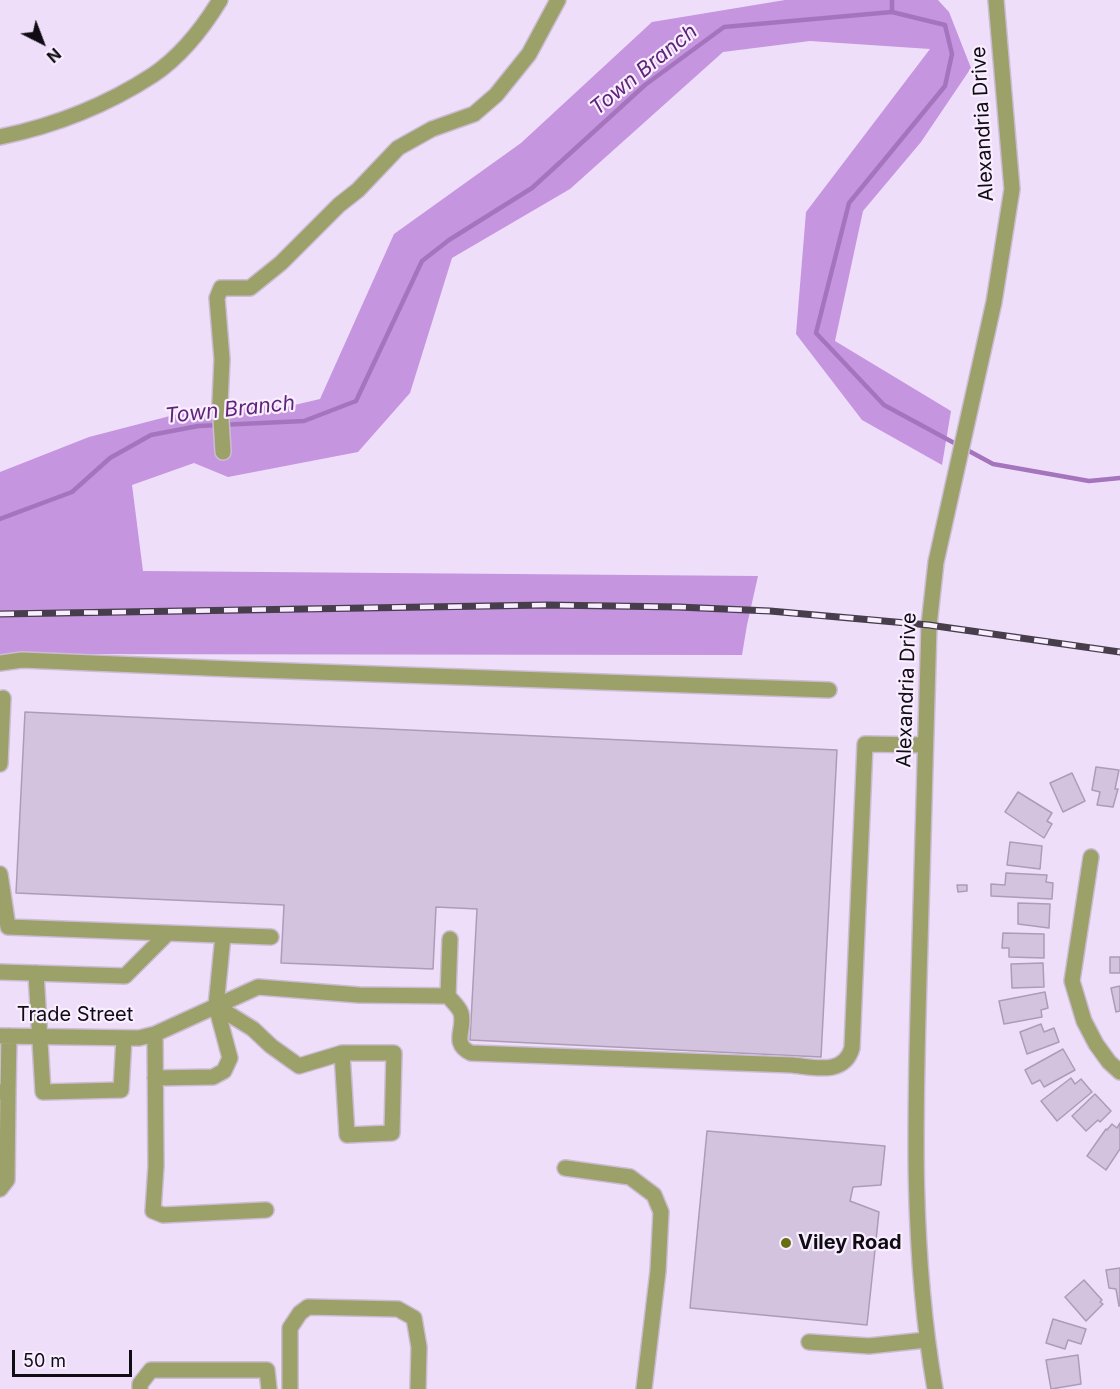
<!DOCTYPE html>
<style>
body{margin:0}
#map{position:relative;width:1120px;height:1389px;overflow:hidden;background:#efdef9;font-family:Inter,sans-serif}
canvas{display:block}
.north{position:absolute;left:12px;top:12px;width:60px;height:60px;-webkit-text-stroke:4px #f8eeff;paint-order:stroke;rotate:138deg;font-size:16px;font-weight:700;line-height:24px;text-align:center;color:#110b14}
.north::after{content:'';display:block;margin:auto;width:21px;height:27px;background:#110b14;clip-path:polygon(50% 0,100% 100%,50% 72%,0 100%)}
.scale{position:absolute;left:12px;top:1350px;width:120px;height:27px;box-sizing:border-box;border:3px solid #110b14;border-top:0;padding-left:8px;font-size:18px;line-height:21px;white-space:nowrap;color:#110b14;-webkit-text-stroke:4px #f8eeff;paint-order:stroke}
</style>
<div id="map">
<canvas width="1120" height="1389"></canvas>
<div class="north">N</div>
<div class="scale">50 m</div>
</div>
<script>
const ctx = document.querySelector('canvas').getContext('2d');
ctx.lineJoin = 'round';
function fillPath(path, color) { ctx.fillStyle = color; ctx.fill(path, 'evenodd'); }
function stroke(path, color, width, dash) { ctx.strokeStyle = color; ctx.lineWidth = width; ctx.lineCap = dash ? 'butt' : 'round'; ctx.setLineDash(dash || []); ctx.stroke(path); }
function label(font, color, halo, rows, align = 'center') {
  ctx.font = font + ' Inter,sans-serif'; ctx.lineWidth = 4.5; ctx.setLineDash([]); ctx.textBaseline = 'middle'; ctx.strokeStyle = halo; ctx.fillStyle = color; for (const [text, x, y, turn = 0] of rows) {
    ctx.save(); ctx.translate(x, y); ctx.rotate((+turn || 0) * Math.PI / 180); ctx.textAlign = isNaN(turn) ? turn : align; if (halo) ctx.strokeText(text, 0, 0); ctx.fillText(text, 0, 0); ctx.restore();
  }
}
const forest = new Path2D(`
 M 785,0 L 938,0 L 949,12 L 971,68 L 921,142 L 863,211 L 835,341 L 951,411 L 942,465 L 862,420 L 796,334 L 806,212 L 930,49 L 810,41 L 723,52 L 570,189 L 452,258 L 410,393 L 358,452 L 228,477 L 194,463 L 132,485 L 143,571 L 758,576 L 747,625 L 742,655 L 0,654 L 0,472 L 89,437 L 220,403 L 286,407 L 320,399 L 394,234 L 521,143 L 652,22 Z`);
const stream = new Path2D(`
 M 892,12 L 892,0
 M 0,519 L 72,492 L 110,458 L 151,435 L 198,426 L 304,421 L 356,401 L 422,261 L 449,240 L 532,188 L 645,85 L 724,27 L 892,12 L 945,25 L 952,54 L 945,86 L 849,203 L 816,333 L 884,405 L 993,464 L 1089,481 L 1120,478`);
const building = new Path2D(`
 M 25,712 L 837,750 L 821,1057 L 470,1040 L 477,909 L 436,907 L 433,969 L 281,963 L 284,905 L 16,893 Z
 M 1096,767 L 1119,770 L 1115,789 L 1118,789 L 1113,807 L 1097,805 L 1100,792 L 1092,790 Z
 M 1072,773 L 1085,801 L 1063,812 L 1050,783 Z
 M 1018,792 L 1052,813 L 1047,821 L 1052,824 L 1044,838 L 1005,812 Z
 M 1010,842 L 1042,846 L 1040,869 L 1007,865 Z
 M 1006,873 L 1047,875 L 1046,882 L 1053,883 L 1052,899 L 991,896 L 991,884 L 1005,885 Z
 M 957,885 L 967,885 L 967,891 L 958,892 Z
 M 1018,903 L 1050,904 L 1049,928 L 1018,924 Z
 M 1003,933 L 1044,934 L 1044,958 L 1009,957 L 1009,948 L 1002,948 Z
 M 1110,957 L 1120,957 L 1120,973 L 1110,973 Z
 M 1043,963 L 1044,987 L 1012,988 L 1011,964 Z
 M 1120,986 L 1120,1011 L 1116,1012 L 1111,988 Z
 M 1045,992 L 1048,1008 L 1041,1010 L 1042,1017 L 1004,1024 L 999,1001 Z
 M 1041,1024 L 1044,1032 L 1054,1028 L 1059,1042 L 1027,1054 L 1020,1032 Z
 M 1063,1049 L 1075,1070 L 1044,1087 L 1040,1080 L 1032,1084 L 1025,1070 Z
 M 1071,1078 L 1075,1084 L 1081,1079 L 1092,1092 L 1057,1121 L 1041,1101 Z
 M 1095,1094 L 1111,1111 L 1100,1122 L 1098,1120 L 1086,1131 L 1072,1116 Z
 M 1120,1123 L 1120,1149 L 1106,1170 L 1087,1156 L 1106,1129 L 1107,1130 L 1112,1124 L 1117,1128 Z
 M 707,1131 L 885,1146 L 881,1185 L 853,1187 L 850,1201 L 879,1212 L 867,1325 L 690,1308 Z
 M 1120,1268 L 1120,1306 L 1119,1306 L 1116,1289 L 1109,1288 L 1106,1270 Z
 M 1084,1280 L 1102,1300 L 1100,1302 L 1103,1304 L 1086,1321 L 1065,1297 Z
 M 1053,1319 L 1086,1329 L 1081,1344 L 1068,1340 L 1065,1349 L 1046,1343 Z
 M 1078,1355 L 1081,1384 L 1051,1389 L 1046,1360 Z`);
const minor = new Path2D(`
 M 0,137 C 53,126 107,105 153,75 C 181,56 203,28 220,0
 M 223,452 L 220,403 L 222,359 L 217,298 L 221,288 L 250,288 L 281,263 L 339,205 L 358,190 L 398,148 L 432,129 L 474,114 L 496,95 L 529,54 L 558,0
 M 0,663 L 22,660 L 232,669 L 829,690
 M 0,699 L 3,698 L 0,764
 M 1091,857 L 1072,981 L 1084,1021 L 1096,1044 L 1109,1062 L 1120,1072
 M 0,874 L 8,927 L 271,937
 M 0,972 L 125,976 L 167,934
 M 36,973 L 43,1092 L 121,1090 L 124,1038
 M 448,996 C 452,1001 459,1007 461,1013 C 466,1029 450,1043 471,1053 L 792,1065 C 814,1067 844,1076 852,1048 L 865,744 L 925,745
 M 216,1006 L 253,1029 L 271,1046 L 299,1066 L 342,1053 L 394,1053 L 392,1133 L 347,1135 L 342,1053
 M 155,1034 L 156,1166 L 153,1211 L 163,1215 L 266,1210
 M 0,1036 L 139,1038 L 155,1034 L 258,987 L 359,995 L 448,996 L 450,939
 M 155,1078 L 213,1077 L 224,1071 L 230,1058 L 216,1006 L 223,936
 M 0,1092 L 8,1092 L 9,1036
 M 565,1168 L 630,1177 L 654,1195 L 661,1212 L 658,1271 L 644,1389
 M 0,1189 L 7,1180 L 8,1092
 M 809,1342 L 869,1346 L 926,1340
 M 140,1389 L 140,1384 L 151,1370 L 267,1370 L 269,1389
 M 290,1389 L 290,1328 L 300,1313 L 308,1307 L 398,1309 L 414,1318 L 419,1347 L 418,1389
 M 935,1389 C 911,1252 915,1117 919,978 C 922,860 926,743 929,625 L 936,562 L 994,302 L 1012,189 L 996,0`);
const rail = new Path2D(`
 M 0,614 L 547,605 L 678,607 L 770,611 L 929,625 L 1120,652`);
const markers = [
 [786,1243,6,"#666d12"]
];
const streetNames = [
 ["Alexandria Drive",983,124,-93],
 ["Alexandria Drive",907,690,-88],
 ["Trade Street",75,1015]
];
const poiNames = [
 ["Viley Road",798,1243]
];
const waterNames = [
 ["Town Branch",644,70,-39],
 ["Town Branch",230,410,-6]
];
fillPath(forest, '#c595e0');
stroke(stream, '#a475bd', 4.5);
fillPath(building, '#d4c3de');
stroke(building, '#ac9cb6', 1.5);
stroke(minor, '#cbbcd4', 18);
stroke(minor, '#9ba168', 15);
stroke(rail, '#473e4b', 7);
stroke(rail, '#f8eeff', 4.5, [14]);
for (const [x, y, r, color] of markers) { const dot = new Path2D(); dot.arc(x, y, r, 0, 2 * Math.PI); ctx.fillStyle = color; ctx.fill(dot); stroke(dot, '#f8eeff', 2); }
label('20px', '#110b14', '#f8eeff', streetNames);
label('bold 20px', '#110b14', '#f8eeff', poiNames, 'left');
label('italic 21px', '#5f237a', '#f8eeff', waterNames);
</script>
